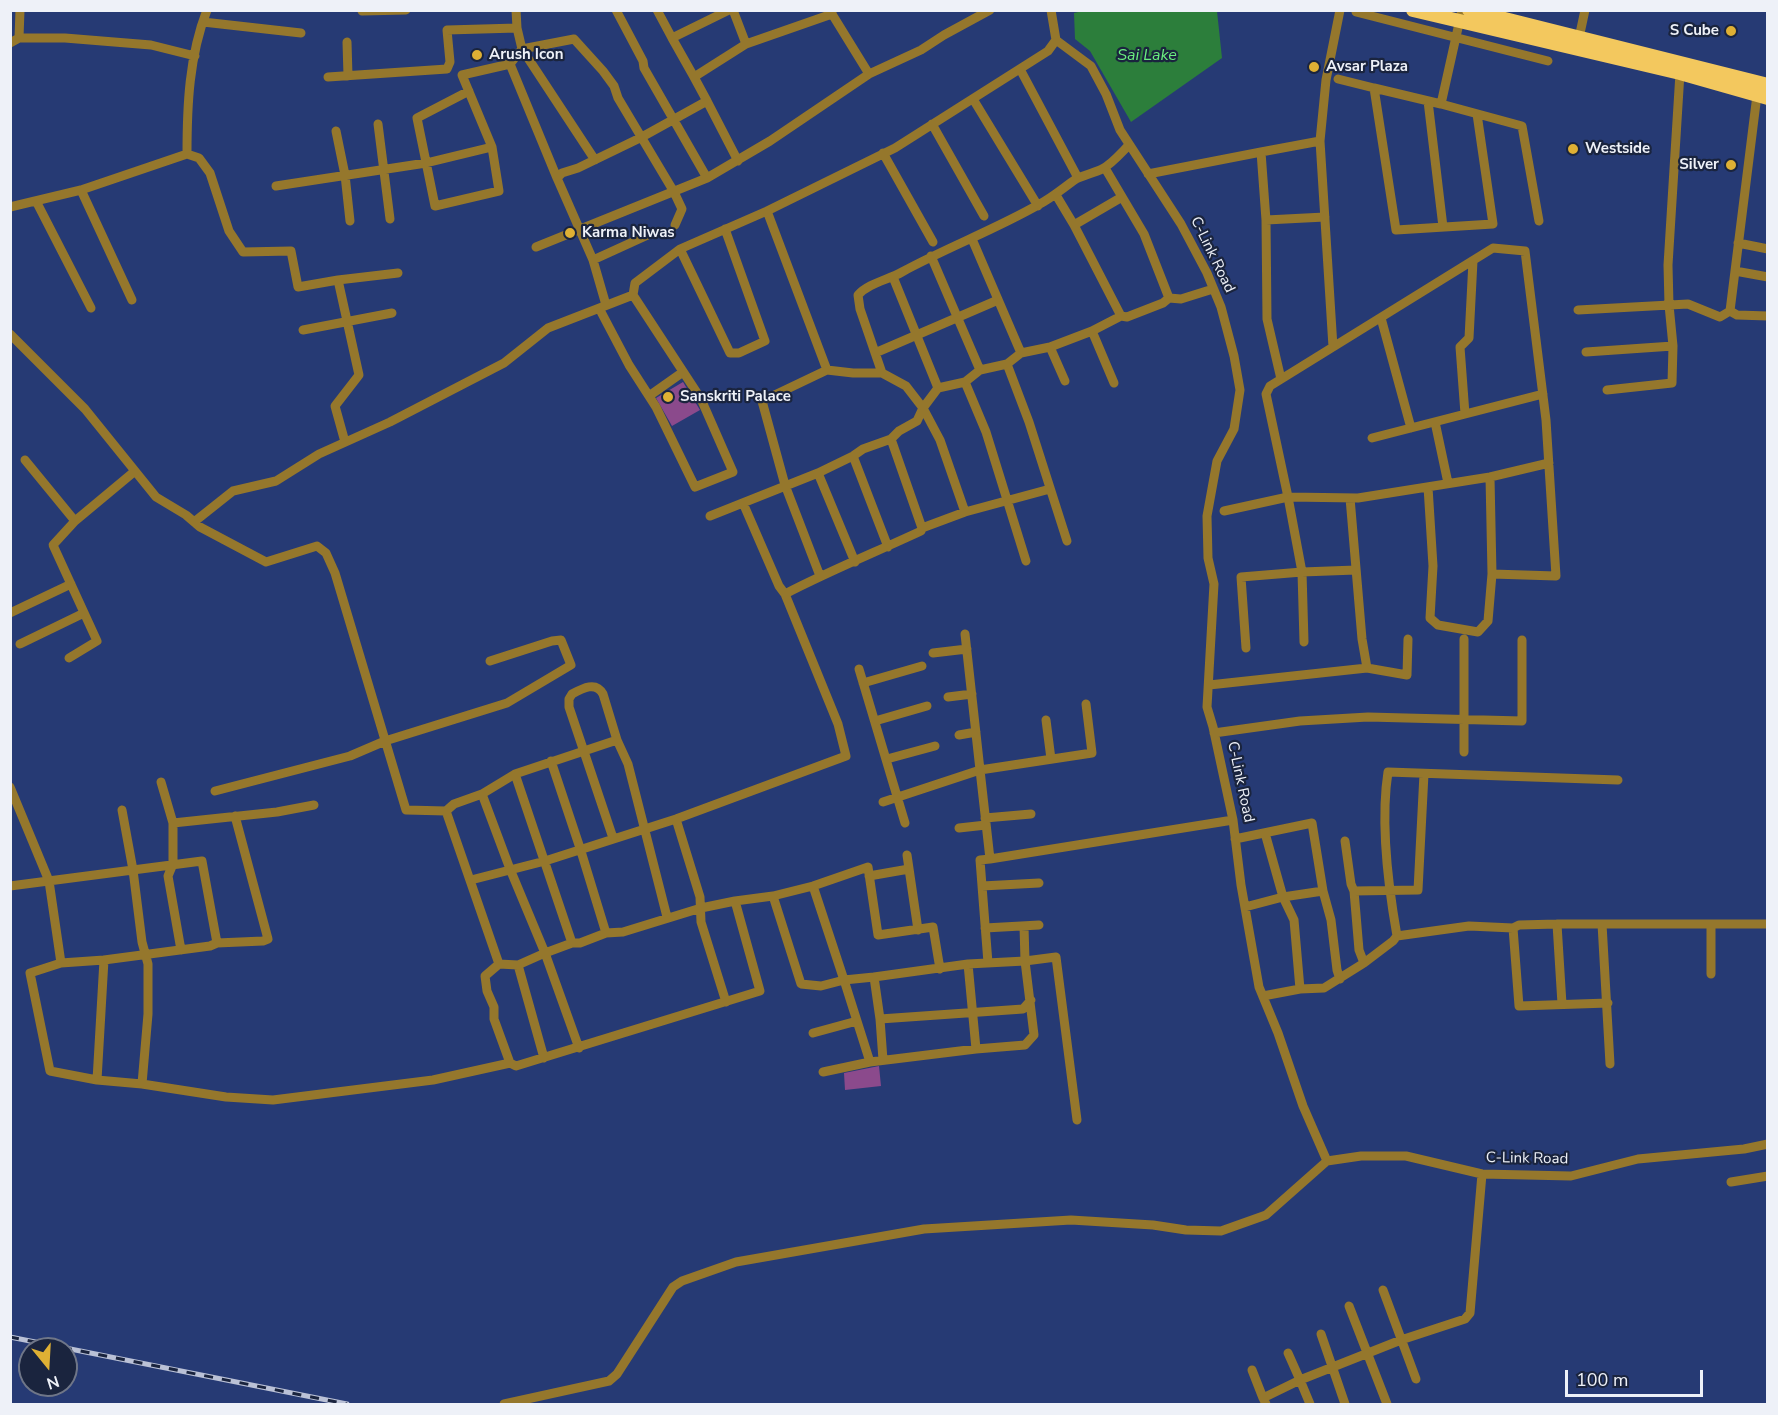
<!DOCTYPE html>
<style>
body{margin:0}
#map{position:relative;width:1778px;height:1415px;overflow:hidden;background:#263a74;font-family:"Nunito Sans",sans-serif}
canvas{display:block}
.frame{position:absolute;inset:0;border:12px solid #eef1f8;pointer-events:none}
.north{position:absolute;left:18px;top:1337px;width:60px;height:60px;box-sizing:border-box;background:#1a243e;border:2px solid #6f7688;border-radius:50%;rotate:162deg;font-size:16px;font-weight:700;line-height:24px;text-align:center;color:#eef1f8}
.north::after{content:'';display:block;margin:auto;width:21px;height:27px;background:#dfb034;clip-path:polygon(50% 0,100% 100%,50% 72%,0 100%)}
.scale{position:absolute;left:1565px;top:1370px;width:138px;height:27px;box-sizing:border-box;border:3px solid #eef1f8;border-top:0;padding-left:8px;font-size:18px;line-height:21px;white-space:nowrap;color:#eef1f8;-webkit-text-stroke:4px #1a243e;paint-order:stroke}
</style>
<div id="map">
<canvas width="1778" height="1415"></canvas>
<div class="frame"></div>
<div class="north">N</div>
<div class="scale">100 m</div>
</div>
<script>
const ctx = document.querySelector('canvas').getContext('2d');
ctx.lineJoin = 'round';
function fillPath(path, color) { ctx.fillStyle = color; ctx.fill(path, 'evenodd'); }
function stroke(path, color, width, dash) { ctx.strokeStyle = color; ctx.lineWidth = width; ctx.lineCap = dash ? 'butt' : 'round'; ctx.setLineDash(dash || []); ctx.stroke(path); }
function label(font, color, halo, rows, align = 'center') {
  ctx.font = font + ' "Nunito Sans",sans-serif'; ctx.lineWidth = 4.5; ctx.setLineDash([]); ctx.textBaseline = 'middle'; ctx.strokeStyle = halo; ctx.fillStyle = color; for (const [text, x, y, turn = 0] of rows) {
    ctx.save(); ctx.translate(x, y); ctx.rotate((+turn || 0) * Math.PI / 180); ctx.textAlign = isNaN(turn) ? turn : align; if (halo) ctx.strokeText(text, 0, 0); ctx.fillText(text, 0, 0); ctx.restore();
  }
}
const green = new Path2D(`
 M 683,382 L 700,410 L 672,426 L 656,398 Z
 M 879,1066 L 881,1086 L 845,1090 L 844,1073 Z`);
const water = new Path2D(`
 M 1083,11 L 1217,11 L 1222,58 L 1131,122 L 1090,51 L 1075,39 L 1074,13 Z`);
const minor = new Path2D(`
 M 207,10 C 189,56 187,106 187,154 L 199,158 L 210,173 L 229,231 L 243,252 L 291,251 L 298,287 L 338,280 L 359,375 L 335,406 L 345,442
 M 516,10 L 517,28 L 522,49 L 574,39 L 603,71 L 614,86 L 618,98 L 674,192 L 682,209 L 675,225
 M 616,10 L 643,61 L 644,68 L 707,178
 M 657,10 L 672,38
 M 729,10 L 672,38 L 694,77 L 746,44
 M 733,10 L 746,44 L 832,14 L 832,10
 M 1051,10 L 1056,40 L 1091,66 L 1106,94 L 1120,130 L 1181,224 L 1207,273 L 1221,307 L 1234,356 L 1240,390 L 1234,429 L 1217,461 L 1207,516 L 1208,558 L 1214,584 L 1207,707 L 1213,727 L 1233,820 L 1241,885 L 1259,987 L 1278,1033 L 1303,1106 L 1327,1161 L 1361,1156 L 1406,1156 L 1482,1174 L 1571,1176 L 1638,1159 L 1744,1149 L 1768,1144
 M 1462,10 L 1441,104 L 1522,126 L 1539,221
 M 362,11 L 406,10
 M 1356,12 L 1548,61
 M 832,14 L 869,74
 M 203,22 L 301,33
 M 19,38 L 20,10
 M 1579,38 L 1585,10
 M 347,42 L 348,76
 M 10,43 L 19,38 L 65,38 L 151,45 L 195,56
 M 1020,69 L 1078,178
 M 328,77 L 447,69 L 450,62 L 447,30 L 517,28
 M 694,77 L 707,101
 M 1338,79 L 1374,88
 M 469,91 L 417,118 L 435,206 L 499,191 L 492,147 L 462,75 L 510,64
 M 973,99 L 1038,206
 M 1428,101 L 1443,227
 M 1441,104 L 1374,88 L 1396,230 L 1493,224 L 1477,114
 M 378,124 L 390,219
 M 932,124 L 984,216
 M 336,131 L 345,175 L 350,221
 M 1320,141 L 1333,347
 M 883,153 L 933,242
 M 1105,168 L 1144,234 L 1169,298
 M 1148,174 L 1261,152
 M 557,178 L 510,64 L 522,49 L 595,160
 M 276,186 L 426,163 L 492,147
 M 81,190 L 132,300
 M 1056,195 L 1074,225 L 1121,316
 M 36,201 L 91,308
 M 10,207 L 81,190 L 187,154
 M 767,211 L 827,370
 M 1266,220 L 1325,217
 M 1074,225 L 1122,197
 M 972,239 L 1021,353
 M 1738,243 L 1768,249
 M 536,247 L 707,178 L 770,141 L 869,74 L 921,50 L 944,35 L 990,10
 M 680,249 L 730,353 L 739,353 L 765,341 L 725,229
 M 931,256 L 980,370
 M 593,260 L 650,234
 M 1735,271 L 1768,277
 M 893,277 L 938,388
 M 338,280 L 398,273
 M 606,305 L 593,260 L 557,178 L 562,173 L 578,168 L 640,138 L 707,101 L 738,161
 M 599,308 L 629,365 L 656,407 L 695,487 L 733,472 L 701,399 L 633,295
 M 1578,310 L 1688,304 L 1720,317 L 1730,311
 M 1730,311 L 1757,95
 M 1730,311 L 1737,315 L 1768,316
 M 1381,318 L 1411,428
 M 303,330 L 392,313
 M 1092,331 L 1114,383
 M 10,334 L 85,409 L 156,497 L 186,515 L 200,527 L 266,562 L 317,546 L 326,553 L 335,573 L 406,810 L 446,811 L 454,804 L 482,794 L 515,774 L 617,740
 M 1050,347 L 1065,381
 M 1586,352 L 1673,346
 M 875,353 L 998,300
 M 1007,364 L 1029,422 L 1067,541
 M 882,373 L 860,309 L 858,295 C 869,283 888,280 902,272 C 946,248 994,230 1038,205 C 1052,198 1063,188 1076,179 C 1084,175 1094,173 1102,169 C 1112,164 1121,153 1129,145
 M 1281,379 L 1267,319 L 1266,220 L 1261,152 L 1320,141 L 1326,80 L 1340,10
 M 965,382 L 986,432 L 1026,561
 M 1607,390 L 1672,383 L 1673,346 L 1669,305 L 1668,265 L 1680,73
 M 649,396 L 683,372
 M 1465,414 L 1460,347 L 1469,338 L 1473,261
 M 1435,422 L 1448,483
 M 1372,438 L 1543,394
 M 891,439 L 922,528
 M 853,456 L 888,547
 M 25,460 L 75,521
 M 818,473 L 855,562
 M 1428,487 L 1433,566 L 1430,618 L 1438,625 L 1478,632 L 1488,621 L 1492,574
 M 1224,511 L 1288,497 L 1358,498 L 1490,477 L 1549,463
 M 710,516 L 818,473 L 853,456 L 863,449 L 891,439 L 899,431 L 917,421 L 923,408 L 938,388 L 965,382 L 980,370 L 1007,364 L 1021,353 L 1050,347 L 1092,331 L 1121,316 L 1127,317 L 1163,303 L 1169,298 L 1181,299 L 1213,289
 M 194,522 L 233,491 L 276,481 L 319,454 L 390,422 L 504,363 L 548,328 L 633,295 L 635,283 L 680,249 L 767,211 L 895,148 L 1048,51 L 1056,40
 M 820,576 L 785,485 L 762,401 L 827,370 L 853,373 L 882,373 L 906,386 L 923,408 L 940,440 L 965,512
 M 785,594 C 829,571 876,552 921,531 L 922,528 L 965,512 L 1050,489
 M 10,613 L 71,584
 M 965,634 L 980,770 L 1092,753 L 1086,704
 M 1304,642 L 1302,572 L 1288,497 L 1266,394 L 1270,386 L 1493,248 L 1525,251 L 1546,420 L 1556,576 L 1492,574 L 1490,477
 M 20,644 L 84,613
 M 1246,648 L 1241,577 L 1302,572 L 1356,570
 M 933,653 L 967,649
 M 69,658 L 97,641 L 53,545 L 75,521 L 135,471
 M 1367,668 L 1407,675 L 1408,639
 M 859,669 L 905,823
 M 863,683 L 922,666
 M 1209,685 L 1367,668 L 1362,639 L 1350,498
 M 948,697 L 972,694
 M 1046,720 L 1051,759
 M 875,721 L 927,706
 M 1214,733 L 1300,721 L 1368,717 L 1522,721 L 1522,640
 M 959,735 L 976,732
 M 1464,752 L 1464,639
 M 887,759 L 935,746
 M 551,761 L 580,848 L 606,933
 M 515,774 L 572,943
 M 161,782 L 173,823 L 173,864 L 168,876 L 181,950
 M 10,787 L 49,881 L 61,963
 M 215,791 L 350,756 L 385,741 L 507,703 L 571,665 L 561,640 L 552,641 L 490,661
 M 482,794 L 510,869 L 545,953 L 579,1048
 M 883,802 L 980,770 L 990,859 L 980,860 L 988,963
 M 122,810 L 133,870 L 142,942 L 148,964 L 148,1014 L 142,1084
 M 446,811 L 499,964
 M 985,818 L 1031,814
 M 676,819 L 700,897 L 701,922 L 726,1002
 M 173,823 L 277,812 L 314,805
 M 959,828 L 986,825
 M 1265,833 L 1283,897 L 1294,920 L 1300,989
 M 613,838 L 569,707 L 569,699 L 572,694 C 583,688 596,681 603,694 L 617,740 L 628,764 L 667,917
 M 1235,839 L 1312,823 L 1323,891 L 1331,920 L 1337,970 L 1340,979
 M 1345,841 L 1351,884 L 1354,891 L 1359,950 L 1364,963
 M 907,855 L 918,930
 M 990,859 L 1233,820
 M 869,876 L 909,869
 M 471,880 L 545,861 L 676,819 L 846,756 L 838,724 L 785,594 L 779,586 L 743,503
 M 10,886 L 202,861 L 217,943
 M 982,886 L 1039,883
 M 1354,891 L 1418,890 L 1424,774
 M 773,896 L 801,984 L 821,986 L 844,980 L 813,886
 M 1245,907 L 1283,897 L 1323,891
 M 1557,924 L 1562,1004
 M 1602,924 L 1610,1064
 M 985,928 L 1039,925
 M 1513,928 L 1519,1006 L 1608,1003
 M 1397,936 C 1388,885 1380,823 1388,772 L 1618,780
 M 104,960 L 61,963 L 30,973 L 50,1071 L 97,1080 L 142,1084 L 226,1097 L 273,1100 L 433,1080 L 510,1063 L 516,1066 L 760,991 L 735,901
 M 518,965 L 544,1058
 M 1711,974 L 1711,925
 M 874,977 L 968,964
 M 1263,996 L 1300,989 L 1324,988 L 1364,963 L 1393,941 L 1397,936 L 1469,926 L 1513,928 L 1519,925 L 1557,924 L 1768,924
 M 813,1033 L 857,1021
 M 976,1049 L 1025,1045 L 1034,1035 L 1025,961 L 1056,957 L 1077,1120
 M 883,1060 L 880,1019 L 1023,1009 L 1031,1000
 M 870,1062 L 976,1049 L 968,964 L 1025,961 L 1024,926
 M 510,1063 L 494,1019 L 494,1007 L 487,991 L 485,976 L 499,964 L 518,965 L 545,953 L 572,943 L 580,943 L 606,933 L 623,932 L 701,908 L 735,901 L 773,896 L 813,886 L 868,867 L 878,935 L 933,927 L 940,969
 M 823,1072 L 870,1062 L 844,980 L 874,977 L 880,1019
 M 97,1080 L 104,960 L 210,946 L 217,943 L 263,941 L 268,939 L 235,816
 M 1731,1182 L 1768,1176
 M 1383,1290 L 1416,1379
 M 1349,1306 L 1387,1404
 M 1321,1334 L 1345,1404
 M 1252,1370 L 1263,1398
 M 504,1404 L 609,1381 L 617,1374 L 673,1287 L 682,1281 L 736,1262 L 924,1229 L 1071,1220 L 1153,1225 L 1186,1230 L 1221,1231 L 1266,1215 L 1327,1161
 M 1266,1404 L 1263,1398 L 1300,1380 L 1288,1353
 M 1310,1404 L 1300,1380 L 1401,1340 L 1465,1319 L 1470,1313 L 1482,1174`);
const highway = new Path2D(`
 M 1413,10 L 1680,73 L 1768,98
 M 1469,10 L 1768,85`);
const rail = new Path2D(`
 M 10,1337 L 347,1404`);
const markers = [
 [1731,31,6,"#dfb034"],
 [477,55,6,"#dfb034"],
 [1314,67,6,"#dfb034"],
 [1573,149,6,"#dfb034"],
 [1731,165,6,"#dfb034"],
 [570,233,6,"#dfb034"],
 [668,397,6,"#dfb034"]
];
const poiNames = [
 ["S Cube",1719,31,"right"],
 ["Arush Icon",489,55],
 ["Avsar Plaza",1326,67],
 ["Westside",1585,149],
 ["Silver",1719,165,"right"],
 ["Karma Niwas",582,233],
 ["Sanskriti Palace",680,397]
];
const streetNames = [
 ["C-Link Road",1212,255,64],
 ["C-Link Road",1240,782,78],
 ["C-Link Road",1527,1159,1]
];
const waterNames = [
 ["Sai Lake",1147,56]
];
fillPath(green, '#8b4a8c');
fillPath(water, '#2c7e3b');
stroke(minor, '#95772c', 9);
stroke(highway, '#f3c85e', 14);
stroke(rail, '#bac1d6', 5);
stroke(rail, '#1a243e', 3, [9]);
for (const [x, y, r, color] of markers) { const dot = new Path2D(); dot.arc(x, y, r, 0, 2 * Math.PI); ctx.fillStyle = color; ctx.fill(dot); stroke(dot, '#1a243e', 2); }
label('bold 15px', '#eef1f8', '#1a243e', poiNames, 'left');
label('15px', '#eef1f8', '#1a243e', streetNames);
label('italic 16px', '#6bef7f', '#1a243e', waterNames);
</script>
